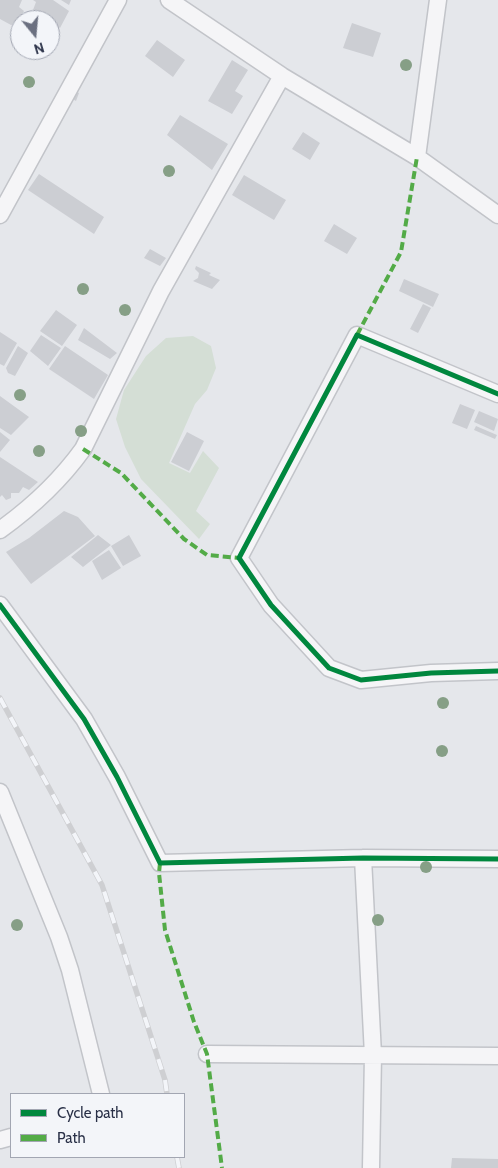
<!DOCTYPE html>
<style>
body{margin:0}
#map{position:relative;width:498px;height:1168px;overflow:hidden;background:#e5e7eb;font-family:Cabin,sans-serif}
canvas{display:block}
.legend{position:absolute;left:10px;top:1093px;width:175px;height:65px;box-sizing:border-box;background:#f3f5f9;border:1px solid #a2a6b2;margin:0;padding:6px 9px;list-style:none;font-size:15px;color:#293047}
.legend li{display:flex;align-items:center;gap:10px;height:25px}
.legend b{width:25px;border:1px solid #a2a6b2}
.north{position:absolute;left:10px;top:10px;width:50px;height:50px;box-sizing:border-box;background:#f3f5f9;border:1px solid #a2a6b2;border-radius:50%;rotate:163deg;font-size:14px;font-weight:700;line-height:20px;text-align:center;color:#293047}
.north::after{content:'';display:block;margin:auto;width:18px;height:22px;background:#6b7080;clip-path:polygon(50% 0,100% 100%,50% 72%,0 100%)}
</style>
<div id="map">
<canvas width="498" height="1168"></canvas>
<ul class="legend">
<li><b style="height:6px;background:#00873e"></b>Cycle path</li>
<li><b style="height:6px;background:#53ab47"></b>Path</li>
</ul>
<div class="north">N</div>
</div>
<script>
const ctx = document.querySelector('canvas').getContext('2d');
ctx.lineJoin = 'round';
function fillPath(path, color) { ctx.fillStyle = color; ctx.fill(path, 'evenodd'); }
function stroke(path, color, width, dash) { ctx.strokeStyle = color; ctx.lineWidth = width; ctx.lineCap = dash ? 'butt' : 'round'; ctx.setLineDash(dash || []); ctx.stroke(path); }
const green = new Path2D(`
 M 193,336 L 211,346 L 216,368 L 207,390 L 195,404 L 169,463 L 190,473 L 203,451 L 219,468 L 196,511 L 210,524 L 199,539 L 141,479 L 125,447 L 116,419 L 124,390 L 146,356 L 166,338 Z`);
const building = new Path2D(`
 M 0,0 L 22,0 L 19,7 L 24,11 L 16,23 L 11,25 L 0,19 Z
 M 33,0 L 53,0 L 69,11 L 60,28 L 33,10 L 36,2 Z
 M 61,0 L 71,0 L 69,5 Z
 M 352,23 L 381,33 L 373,57 L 343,48 Z
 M 157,40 L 185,60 L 173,77 L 145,56 Z
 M 232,60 L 248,70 L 235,91 L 243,96 L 232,114 L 208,101 Z
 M 73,90 L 79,93 L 76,101 L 69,97 Z
 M 180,115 L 228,144 L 212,170 L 167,135 Z
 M 303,132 L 320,143 L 310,160 L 292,149 Z
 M 39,174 L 104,217 L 94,234 L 28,190 Z
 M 244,175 L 286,200 L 274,220 L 232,195 Z
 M 334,224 L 357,238 L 347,254 L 324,241 Z
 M 150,249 L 166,258 L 160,266 L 144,258 Z
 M 196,266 L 211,273 L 209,275 L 220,280 L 212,289 L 193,281 L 198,278 L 199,273 L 195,269 Z
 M 404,279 L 439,294 L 433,307 L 399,291 Z
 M 423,304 L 431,308 L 418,333 L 410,329 Z
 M 56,310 L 77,325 L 62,346 L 40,331 Z
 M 84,328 L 117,353 L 110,359 L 78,340 Z
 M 0,332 L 17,343 L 4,366 L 0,364 Z
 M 41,335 L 61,348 L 48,366 L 30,351 Z
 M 18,346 L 28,353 L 15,376 L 8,373 L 6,368 Z
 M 65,346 L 108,375 L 94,399 L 49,369 Z
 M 0,396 L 29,417 L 11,435 L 0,428 Z
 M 460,404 L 475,410 L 467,429 L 452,423 Z
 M 479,411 L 498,419 L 494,431 L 474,422 Z
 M 476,426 L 497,435 L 495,439 L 474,430 Z
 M 0,432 L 10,440 L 0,452 Z
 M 187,432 L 204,441 L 189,471 L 171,462 Z
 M 0,457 L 38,482 L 29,490 L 23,487 L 19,493 L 11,493 L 11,498 L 6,500 L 2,495 L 0,497 Z
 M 64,511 L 78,517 L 95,536 L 31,584 L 6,552 L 29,538 Z
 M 98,535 L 111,545 L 83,567 L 71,557 Z
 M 129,535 L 141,556 L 123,566 L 111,546 Z
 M 109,550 L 121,568 L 102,580 L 92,561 Z
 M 452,1158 L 498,1159 L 498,1168 L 451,1168 Z`);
const minor = new Path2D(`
 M 169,0 L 282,76 L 417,157 L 498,215
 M 417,157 L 438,0
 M 0,215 L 118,0
 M 498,394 L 357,335 L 239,558 L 271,605 L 329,668 L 361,680 L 431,673 L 498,671
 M 0,530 C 32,507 60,481 83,449 L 161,291 L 282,76
 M 0,605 L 84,719 L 117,777 L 160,863 L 363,858 L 498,859
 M 0,792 L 59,937 L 70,970 L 101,1094
 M 363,858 L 373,1055 L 371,1168
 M 207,1054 L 498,1056
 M 0,1140 L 11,1137`);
const rail = new Path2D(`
 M 0,698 L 102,885 L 165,1080 L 167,1094
 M 177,1157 L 179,1168`);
const quiet = new Path2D(`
 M 357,335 L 401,252 L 417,157
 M 83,449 L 121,473 L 184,539 L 207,555 L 239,558
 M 160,863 L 159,873 L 165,930 L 194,1022 L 207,1054 L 222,1168`);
const cycleway = new Path2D(`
 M 498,394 L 357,335 L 239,558 L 271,605 L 329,668 L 361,680 L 431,673 L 498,671
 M 0,605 L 84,719 L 117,777 L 160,863 L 363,858 L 498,859`);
const trees = [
 [406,65],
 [29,82],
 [169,171],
 [83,289],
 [125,310],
 [20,395],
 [81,431],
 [39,451],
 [443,703],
 [442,751],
 [426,867],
 [378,920],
 [17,925]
];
fillPath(green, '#d4ded5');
fillPath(building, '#ccced3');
stroke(minor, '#c2c4c9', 19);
stroke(minor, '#f5f5f7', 16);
stroke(rail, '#cecfd2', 5.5);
stroke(rail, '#f3f5f9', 4, [11]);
stroke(quiet, '#53ab47', 4, [8, 4]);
stroke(cycleway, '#00873e', 5);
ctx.fillStyle = '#869f86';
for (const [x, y] of trees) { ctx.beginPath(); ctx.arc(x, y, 6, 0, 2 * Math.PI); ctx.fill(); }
</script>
